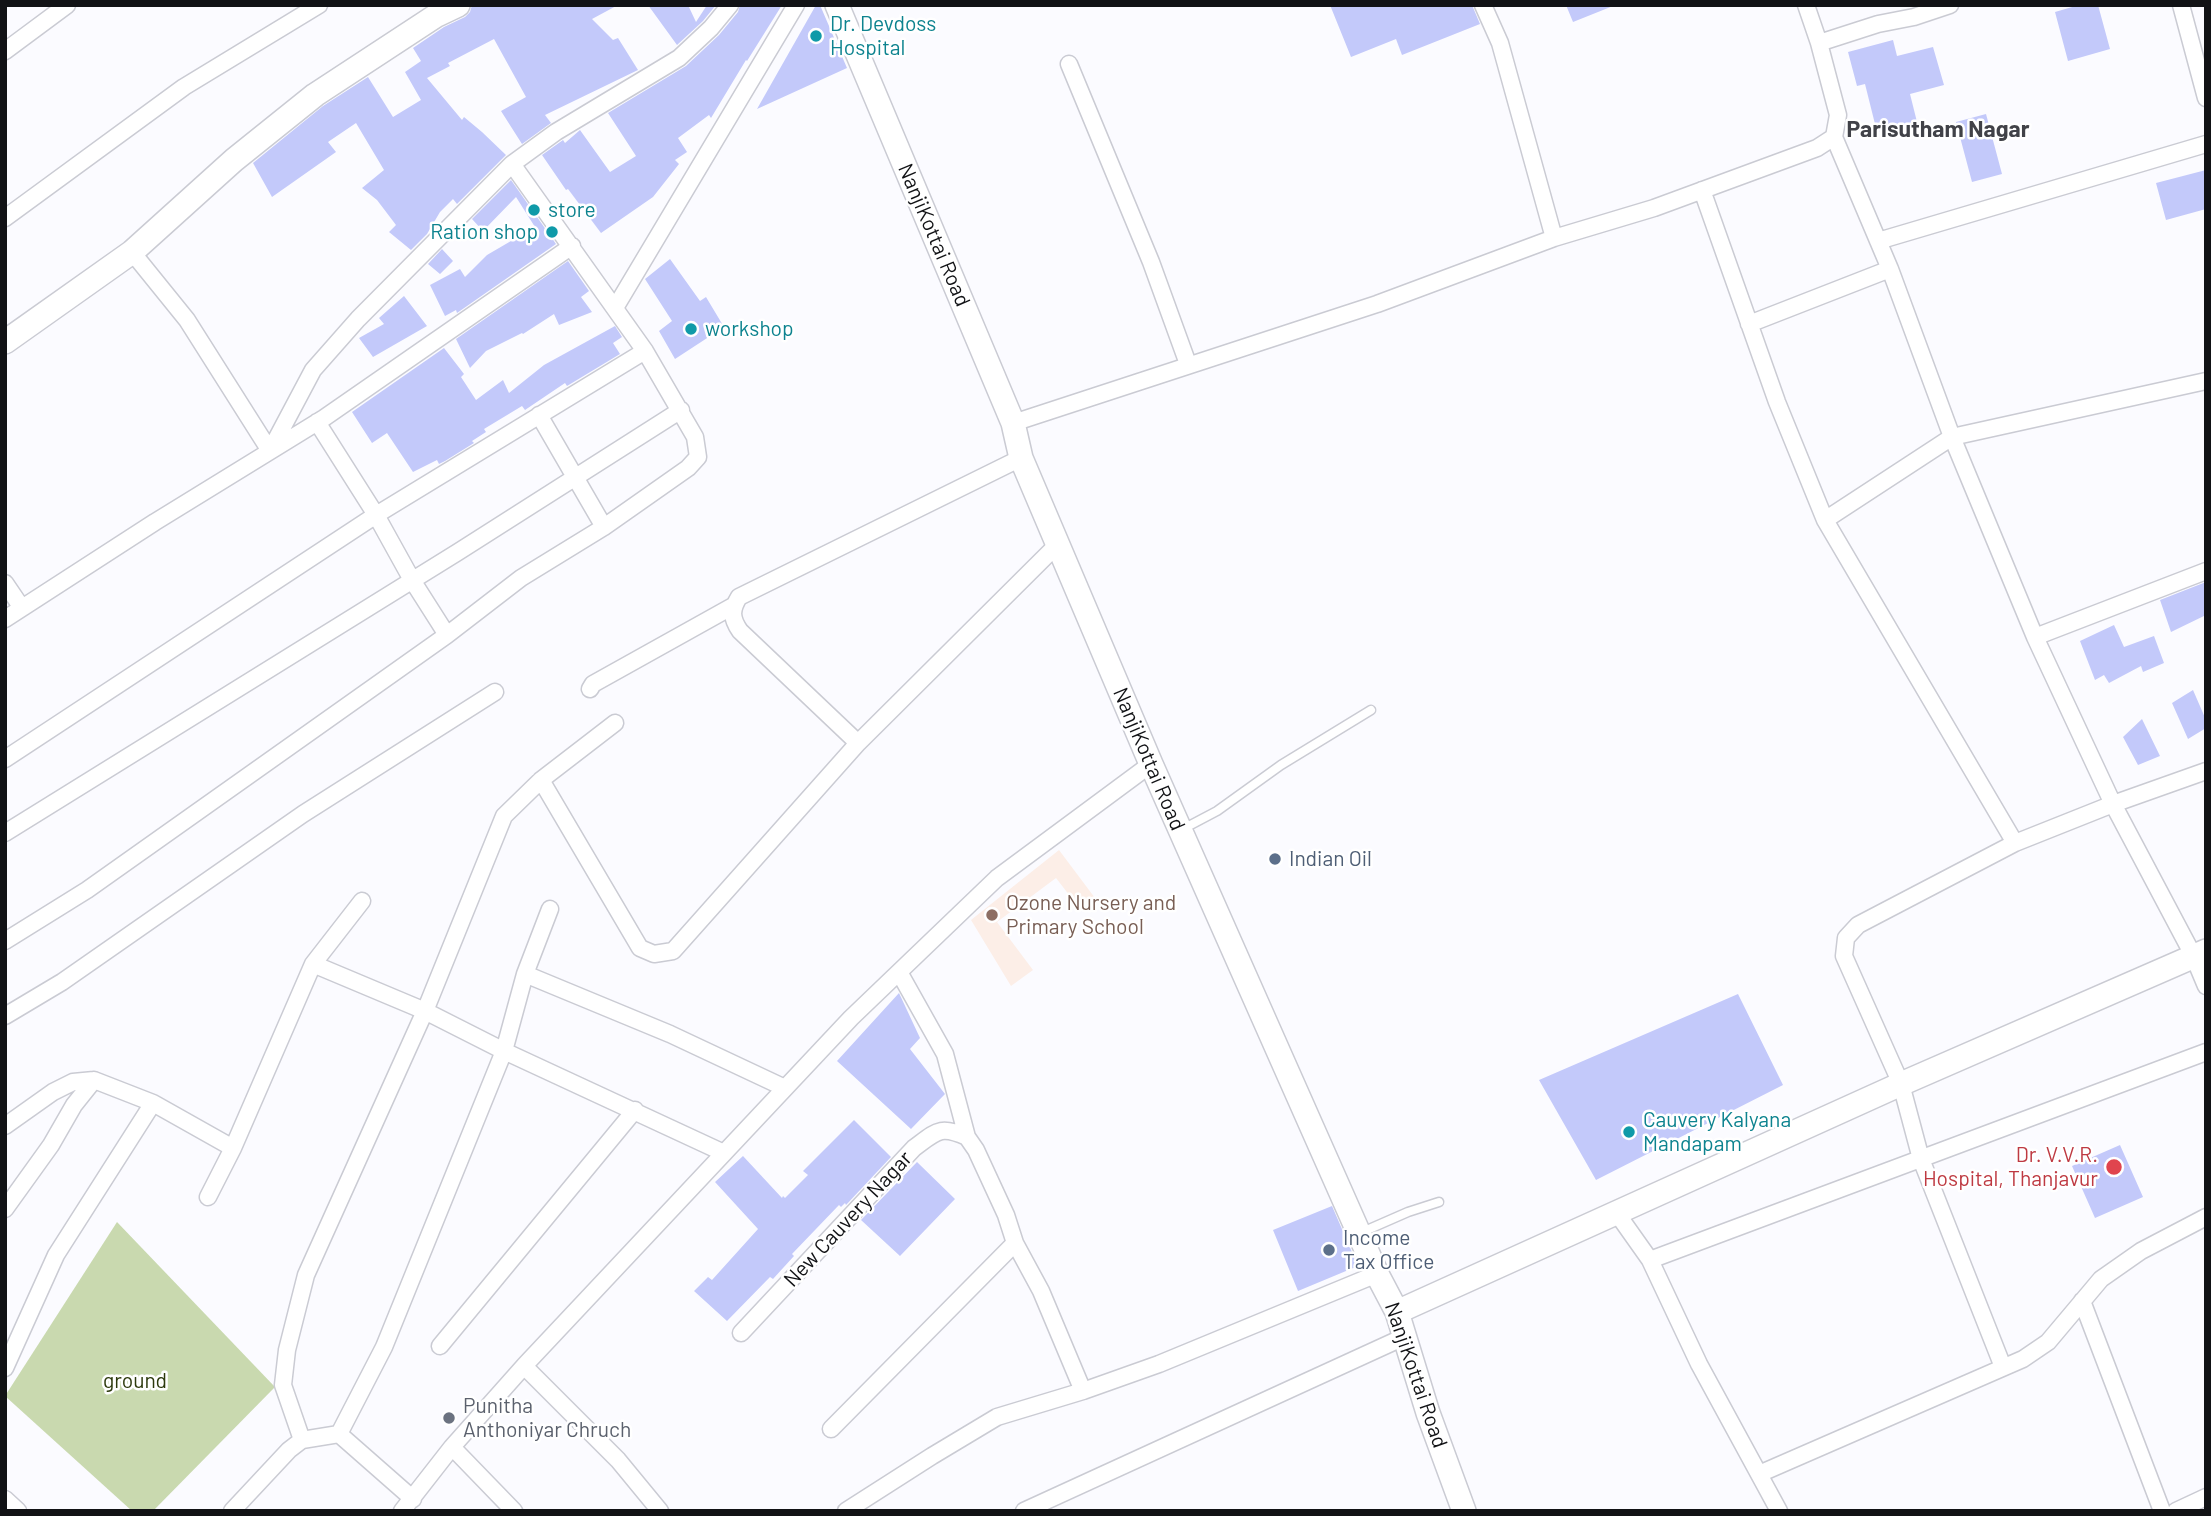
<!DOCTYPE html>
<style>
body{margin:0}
#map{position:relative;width:2211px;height:1516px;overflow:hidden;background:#fbfbff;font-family:Barlow,sans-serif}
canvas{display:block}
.frame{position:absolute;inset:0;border:7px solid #111215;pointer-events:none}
</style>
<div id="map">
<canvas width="2211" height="1516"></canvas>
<div class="frame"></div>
</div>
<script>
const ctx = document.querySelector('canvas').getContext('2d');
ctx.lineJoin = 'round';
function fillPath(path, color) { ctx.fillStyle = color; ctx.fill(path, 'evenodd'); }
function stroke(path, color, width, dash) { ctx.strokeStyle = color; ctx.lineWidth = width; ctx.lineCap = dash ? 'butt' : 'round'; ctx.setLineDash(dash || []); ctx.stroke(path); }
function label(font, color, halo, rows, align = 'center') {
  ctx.font = font + ' Barlow,sans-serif'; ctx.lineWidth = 5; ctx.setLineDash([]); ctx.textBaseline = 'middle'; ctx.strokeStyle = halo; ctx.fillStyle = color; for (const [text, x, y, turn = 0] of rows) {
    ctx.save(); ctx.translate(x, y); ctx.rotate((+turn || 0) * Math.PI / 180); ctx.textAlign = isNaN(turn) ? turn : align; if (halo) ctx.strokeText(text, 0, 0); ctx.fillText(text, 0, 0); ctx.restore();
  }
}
const education = new Path2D(`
 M 1059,850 L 1095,898 L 1080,909 L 1056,878 L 997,922 L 1033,970 L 1011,986 L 971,920 Z`);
const green = new Path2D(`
 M 117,1222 L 275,1387 L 153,1511 L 132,1511 L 5,1396 Z`);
const building = new Path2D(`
 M 472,5 L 618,5 L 592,19 L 613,40 L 618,38 L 638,70 L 545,115 L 551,123 L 522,144 L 501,111 L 526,97 L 494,39 L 448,63 L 450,66 L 427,78 L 462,120 L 464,117 L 482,132 L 506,155 L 457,204 L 453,199 L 440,212 L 427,234 L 411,250 L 389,232 L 396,225 L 377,200 L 362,188 L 384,170 L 356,123 L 328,142 L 336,152 L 272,197 L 253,163 L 323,106 L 368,77 L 393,117 L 421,100 L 405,72 L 421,61 L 413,48 L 444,27 L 465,17 L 470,12 Z
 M 648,5 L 688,5 L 696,22 L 707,5 L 716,5 L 703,21 L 677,45 Z
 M 740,5 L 782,5 L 747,61 L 746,60 L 711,118 L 709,115 L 678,138 L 687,152 L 675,160 L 679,164 L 653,197 L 601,233 L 568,189 L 566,190 L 542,155 L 563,140 L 565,143 L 580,130 L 610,172 L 636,156 L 608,113 L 686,66 L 719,35 L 738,12 Z
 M 816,5 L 820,5 L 847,68 L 757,109 Z
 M 1330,5 L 1472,5 L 1480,24 L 1402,55 L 1396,39 L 1351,57 Z
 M 1566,5 L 1613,5 L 1613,6 L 1573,22 Z
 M 2079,5 L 2098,5 L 2110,49 L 2068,61 L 2055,12 Z
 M 1893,40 L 1897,56 L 1933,47 L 1944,85 L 1910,94 L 1917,122 L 1877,132 L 1865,84 L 1857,86 L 1848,52 Z
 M 1986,114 L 2002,174 L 1972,182 L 1956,122 Z
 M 2206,170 L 2206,209 L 2166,220 L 2156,183 Z
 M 511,180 L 556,244 L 457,313 L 456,310 L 445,316 L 430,285 L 460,269 L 465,277 L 487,255 L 535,227 L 516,197 L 483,231 L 472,219 Z
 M 442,249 L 453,261 L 440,274 L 428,264 Z
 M 670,259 L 700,301 L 706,297 L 724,327 L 675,359 L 659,331 L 672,321 L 645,279 Z
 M 568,261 L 589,291 L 581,297 L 592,312 L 559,325 L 554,314 L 523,334 L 522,333 L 486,351 L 470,368 L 456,339 Z
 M 404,296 L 427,326 L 373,357 L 359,338 L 384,324 L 379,318 Z
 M 615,326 L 622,337 L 613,343 L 620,354 L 567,386 L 565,383 L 525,410 L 522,406 L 484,429 L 486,432 L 472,441 L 474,443 L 445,461 L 439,464 L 437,460 L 413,472 L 387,433 L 372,443 L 352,412 L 444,348 L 464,374 L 461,377 L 476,400 L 503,380 L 509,393 L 544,365 Z
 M 2206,582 L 2206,615 L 2171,632 L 2160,600 Z
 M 2114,625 L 2124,647 L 2154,636 L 2164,663 L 2143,672 L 2141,666 L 2109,683 L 2104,675 L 2095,680 L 2080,641 Z
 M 2193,690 L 2206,720 L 2206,728 L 2188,739 L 2172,703 Z
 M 2142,719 L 2160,756 L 2138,765 L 2123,737 Z
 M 899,993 L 920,1038 L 910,1049 L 945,1094 L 911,1129 L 837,1061 Z
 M 1738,994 L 1783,1085 L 1596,1180 L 1539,1080 Z
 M 854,1120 L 891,1157 L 846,1205 L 845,1203 L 841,1207 L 839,1205 L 792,1254 L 794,1256 L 773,1279 L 770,1277 L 727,1321 L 694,1291 L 708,1277 L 712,1280 L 758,1229 L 715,1182 L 743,1156 L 782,1198 L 783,1196 L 785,1198 L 808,1175 L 803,1171 Z
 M 2120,1145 L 2143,1197 L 2095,1218 L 2072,1166 Z
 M 917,1162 L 955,1199 L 900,1256 L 861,1220 Z
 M 1332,1206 L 1358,1266 L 1298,1291 L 1273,1230 Z`);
const lane = new Path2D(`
 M 1181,830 L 1217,811 L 1281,765 L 1371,710
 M 1360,1233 L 1408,1212 L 1439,1202`);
const street = new Path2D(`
 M 1483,5 L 1500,43 L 1554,238
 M 1806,5 L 1819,43
 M 2181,5 L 2206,98
 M 5,51 L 67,5
 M 1069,64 L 1151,262 L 1188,364
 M 1834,137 L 1890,269 L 1952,437 L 2035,637 L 2113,804 L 2193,955 L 2206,986
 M 1702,190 L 1777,402 L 1825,520 L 2015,843
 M 5,218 L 184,87 L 319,5
 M 1878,241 L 2206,144
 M 132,252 L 187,320 L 270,451 L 313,370 L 358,319 L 512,164 L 556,132 L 679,58 L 711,28 L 730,5
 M 615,308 L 796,5
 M 1749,324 L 1890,269
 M 539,415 L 604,527
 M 317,422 L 376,515 L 412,580 L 447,635
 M 1013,423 L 1377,304 L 1554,238 L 1654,208 L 1817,148 L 1834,137 L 1838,115 L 1819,43 L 1878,24 L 1914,17 L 1950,5
 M 1825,520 L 1952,437 L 2206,381
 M 5,583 L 22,608
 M 5,619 L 155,522 L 324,418 L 572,246
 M 2035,637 L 2206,571
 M 590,689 L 593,684 L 733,606
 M 858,743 L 740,631 C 731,618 731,610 739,597 L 1021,458
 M 5,759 L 376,515 L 645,351
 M 541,780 L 640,948 L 654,954 L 673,951 L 858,743 L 1058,544
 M 5,833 L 458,552 L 681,410
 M 5,941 L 87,890 L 447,635 L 521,578 L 604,527 L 688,468 L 698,457 L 695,437 L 645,351 L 512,164
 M 313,964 L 425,1011 L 504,1051 L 724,1153
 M 899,972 L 945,1054 L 967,1137 L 976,1150 L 1006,1215 L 1015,1243 L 1041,1291 L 1083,1391
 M 525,974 L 670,1034 L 785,1088
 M 5,1016 L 62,982 L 303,814 L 495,692
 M 5,1126 L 53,1092 L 73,1082 L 94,1080 L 153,1103 L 233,1148
 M 208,1197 L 233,1148 L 313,964 L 362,901
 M 5,1209 L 51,1145 L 74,1105 L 94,1080
 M 1616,1212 L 1650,1260 L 1699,1364 L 1779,1511
 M 1650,1260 L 2206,1052
 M 2082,1301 L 2162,1511
 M 741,1333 L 914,1148 C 937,1131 940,1125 967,1137
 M 440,1346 L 635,1110
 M 524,1366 L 618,1460 L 660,1511
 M 2003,1367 L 1921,1159 L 1901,1084 L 1844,956 L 1846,938 L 1858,925 L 2015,843 L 2113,804 L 2206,771
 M 5,1368 L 56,1255 L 153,1103
 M 831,1429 L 1015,1243
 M 339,1434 L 384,1347 L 504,1051 L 525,974 L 550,909
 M 302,1440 L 283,1385 L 287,1350 L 306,1275 L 425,1011 L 504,816 L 541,780 L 615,723
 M 452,1447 L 514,1511
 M 1759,1474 L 2023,1359 L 2048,1342 L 2101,1279 L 2141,1251 L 2206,1217
 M 5,1499 L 18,1511
 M 232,1511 L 289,1450 L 302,1440 L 339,1434 L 413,1499
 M 402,1511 L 452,1447 L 524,1366 L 851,1018 L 997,878 L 1151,764
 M 846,1511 L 932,1456 L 997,1417 L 1083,1391 L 1159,1364 L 1377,1274
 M 1024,1511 L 1404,1337
 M 2176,1511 L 2206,1497`);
const secondary = new Path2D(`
 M 837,5 L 1013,423 L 1021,458 L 1151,764 L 1377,1274 L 1397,1312 L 1428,1413 L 1464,1511
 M 5,342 L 132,252 L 234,160 L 315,95 L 437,15 L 458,5
 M 1397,1312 L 1901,1084 L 2206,951`);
const markers = [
 [816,36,7,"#0f9aa8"],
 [534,210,7,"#0f9aa8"],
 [552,232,7,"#0f9aa8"],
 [691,329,7,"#0f9aa8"],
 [1275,859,7,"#5c6f8a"],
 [992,915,7,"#8d6e63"],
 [1629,1132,7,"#0f9aa8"],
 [2114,1167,9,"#e0444e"],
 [1329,1250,7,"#5c6f8a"],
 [449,1418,7,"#6b7280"]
];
const cultureNames = [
 ["Dr. Devdoss",830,24],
 ["Hospital",830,48],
 ["store",548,210],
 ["Ration shop",538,232,"right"],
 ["workshop",705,329],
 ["Cauvery Kalyana",1643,1120],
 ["Mandapam",1643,1144]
];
const streetNames = [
 ["NanjiKottai Road",934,235,67],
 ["NanjiKottai Road",1149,759,67],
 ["New Cauvery Nagar",848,1219,-47],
 ["NanjiKottai Road",1416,1375,71]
];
const serviceNames = [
 ["Indian Oil",1289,859],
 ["Income",1343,1238],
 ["Tax Office",1343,1262]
];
const educationNames = [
 ["Ozone Nursery and",1006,903],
 ["Primary School",1006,927]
];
const healthNames = [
 ["Dr. V.V.R.",2098,1155],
 ["Hospital, Thanjavur",2098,1179]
];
const parkNames = [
 ["ground",135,1381]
];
const worshipNames = [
 ["Punitha",463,1406],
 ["Anthoniyar Chruch",463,1430]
];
const neighbourhoodNames = [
 ["Parisutham Nagar",1938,129]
];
fillPath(education, '#fceee7');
fillPath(green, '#c9d9af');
fillPath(building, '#c3c9fa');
stroke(lane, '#cacbd3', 11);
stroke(street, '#cacbd3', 19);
stroke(secondary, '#cacbd3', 26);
stroke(lane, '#fff', 8);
stroke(street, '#fff', 16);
stroke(secondary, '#fff', 23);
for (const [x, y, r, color] of markers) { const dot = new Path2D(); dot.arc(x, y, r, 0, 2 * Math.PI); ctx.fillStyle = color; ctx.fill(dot); stroke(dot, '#fff', 2.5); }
label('21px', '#0d838f', '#fff', cultureNames, 'left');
label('21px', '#111215', '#fff', streetNames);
label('21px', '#4e5e75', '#fff', serviceNames, 'left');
label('21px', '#785e54', '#fff', educationNames, 'left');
label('21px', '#be3a42', '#fff', healthNames, 'right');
label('21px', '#2c390c', '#fff', parkNames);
label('21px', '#5b616d', '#fff', worshipNames, 'left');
label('bold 23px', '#414248', '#fff', neighbourhoodNames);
</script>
